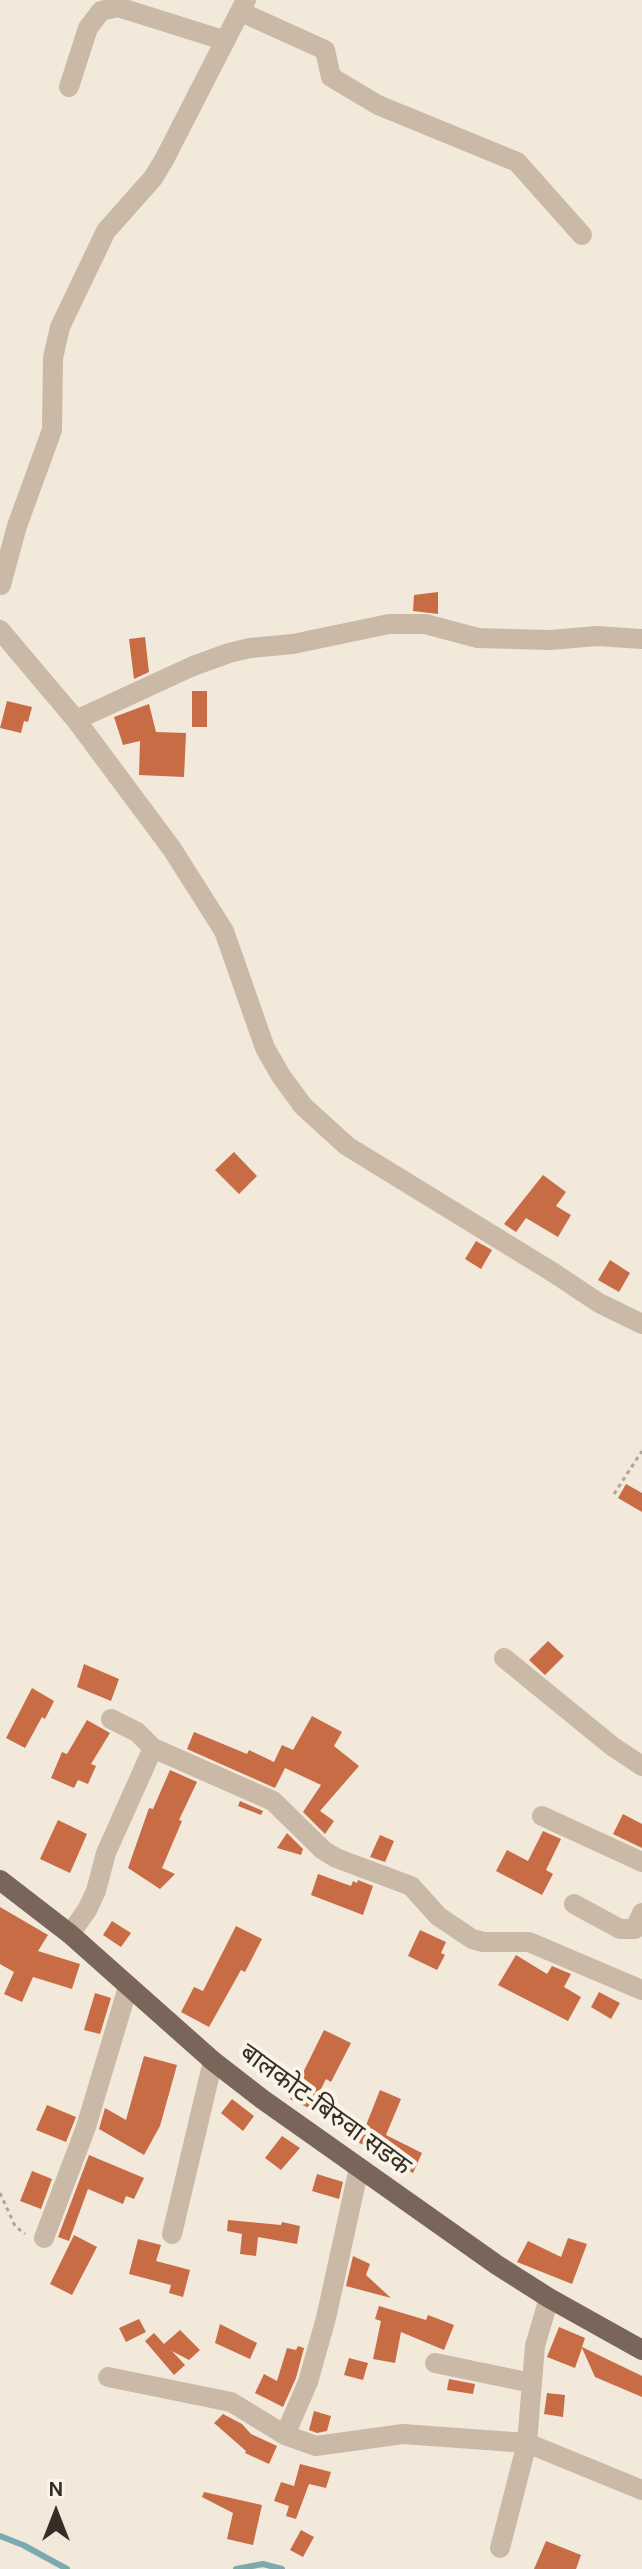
<!DOCTYPE html>
<meta charset="utf-8">
<style>
body{margin:0}
#map{position:relative;width:642px;height:2569px;overflow:hidden;background:#f2e9db;font-family:Karla,sans-serif}
canvas{display:block}
.north{position:absolute;left:16px;top:2473px;width:80px;height:80px;-webkit-text-stroke:6px #faf3e8;paint-order:stroke;rotate:0deg;font-size:22px;font-weight:700;line-height:32px;text-align:center;color:#372d28}
.north::after{content:'';display:block;margin:auto;width:28px;height:36px;background:#372d28;clip-path:polygon(50% 0,100% 100%,50% 72%,0 100%)}
</style>
<div id="map">
<canvas width="642" height="2569"></canvas>
<div class="north">N</div>
</div>
<script>
const ctx = document.querySelector('canvas').getContext('2d');
ctx.lineJoin = 'round';
function stroke(path, color, width, dash) { ctx.strokeStyle = color; ctx.lineWidth = width; ctx.lineCap = dash ? 'butt' : 'round'; ctx.setLineDash(dash || []); ctx.stroke(path); }
function fillPath(path, color) { ctx.fillStyle = color; ctx.fill(path, 'evenodd'); }
function label(font, color, halo, rows, align = 'center') {
  ctx.font = font + ' Karla,"Noto Sans Devanagari",sans-serif'; ctx.lineWidth = 8; ctx.setLineDash([]); ctx.textBaseline = 'middle'; ctx.strokeStyle = halo; ctx.fillStyle = color; for (const [text, x, y, turn = 0] of rows) {
    ctx.save(); ctx.translate(x, y); ctx.rotate((+turn || 0) * Math.PI / 180); ctx.textAlign = isNaN(turn) ? turn : align; if (halo) ctx.strokeText(text, 0, 0); ctx.fillText(text, 0, 0); ctx.restore();
  }
}
const stream = new Path2D(`
 M 0,2536 L 23,2545 L 67,2569
 M 236,2569 L 263,2564 L 282,2569`);
const building = new Path2D(`
 M 438,592 L 438,614 L 413,611 L 414,595 Z
 M 145,637 L 149,672 L 134,679 L 129,639 Z
 M 192,691 L 207,691 L 207,727 L 192,727 Z
 M 7,701 L 32,707 L 28,722 L 24,721 L 21,733 L 0,728 Z
 M 149,704 L 156,732 L 186,733 L 184,777 L 139,775 L 140,741 L 123,745 L 114,717 Z
 M 234,1152 L 257,1176 L 239,1194 L 215,1170 Z
 M 543,1175 L 566,1192 L 556,1206 L 571,1215 L 558,1237 L 526,1218 L 516,1232 L 504,1224 Z
 M 476,1241 L 492,1250 L 481,1269 L 465,1259 Z
 M 610,1260 L 630,1273 L 619,1292 L 598,1280 Z
 M 626,1484 L 642,1493 L 642,1512 L 618,1498 Z
 M 548,1641 L 564,1656 L 545,1675 L 529,1660 Z
 M 84,1664 L 119,1679 L 111,1701 L 77,1687 Z
 M 32,1688 L 54,1701 L 45,1719 L 42,1717 L 25,1748 L 6,1738 Z
 M 312,1716 L 342,1732 L 334,1746 L 359,1766 L 320,1811 L 334,1821 L 325,1834 L 303,1812 L 321,1785 L 285,1768 L 275,1788 L 187,1749 L 194,1732 L 247,1754 L 249,1750 L 274,1762 L 282,1745 L 293,1750 Z
 M 87,1720 L 110,1733 L 91,1764 L 96,1766 L 88,1784 L 78,1780 L 74,1788 L 51,1778 L 62,1752 L 67,1754 Z
 M 170,1770 L 197,1782 L 179,1820 L 182,1821 L 162,1868 L 175,1874 L 160,1889 L 128,1868 L 149,1808 L 153,1809 Z
 M 240,1801 L 263,1811 L 261,1815 L 238,1806 Z
 M 623,1814 L 642,1824 L 642,1848 L 613,1834 Z
 M 58,1820 L 87,1834 L 70,1873 L 40,1859 Z
 M 543,1831 L 561,1839 L 546,1870 L 553,1874 L 542,1895 L 496,1871 L 507,1850 L 528,1861 Z
 M 287,1833 L 303,1849 L 301,1855 L 277,1848 Z
 M 380,1835 L 394,1841 L 385,1862 L 370,1857 Z
 M 318,1874 L 351,1886 L 353,1881 L 357,1883 L 358,1880 L 373,1886 L 363,1915 L 311,1895 Z
 M 0,1907 L 48,1935 L 38,1951 L 80,1964 L 72,1989 L 33,1977 L 22,2002 L 4,1994 L 14,1972 L 0,1964 Z
 M 112,1921 L 131,1933 L 121,1947 L 103,1935 Z
 M 236,1926 L 262,1939 L 245,1972 L 241,1970 L 209,2027 L 181,2012 L 194,1987 L 203,1991 Z
 M 420,1930 L 446,1942 L 441,1953 L 445,1955 L 437,1970 L 408,1956 Z
 M 516,1955 L 547,1974 L 552,1966 L 571,1974 L 564,1987 L 581,1997 L 568,2021 L 498,1985 Z
 M 599,1992 L 620,2003 L 611,2019 L 591,2007 Z
 M 95,1993 L 111,1998 L 100,2034 L 84,2030 Z
 M 324,2030 L 351,2043 L 331,2082 L 326,2079 L 311,2109 L 290,2099 Z
 M 144,2056 L 177,2065 L 160,2126 L 144,2155 L 99,2129 L 105,2108 L 126,2120 Z
 M 380,2090 L 401,2099 L 386,2135 L 422,2153 L 413,2173 L 391,2163 L 394,2157 L 359,2143 Z
 M 232,2099 L 254,2116 L 243,2131 L 221,2113 Z
 M 47,2105 L 76,2117 L 66,2142 L 36,2130 Z
 M 282,2136 L 300,2148 L 281,2170 L 265,2158 Z
 M 89,2155 L 144,2178 L 134,2199 L 126,2196 L 123,2204 L 88,2189 L 69,2241 L 58,2237 Z
 M 32,2171 L 52,2179 L 41,2209 L 20,2201 Z
 M 317,2174 L 343,2182 L 339,2199 L 312,2191 Z
 M 228,2220 L 281,2225 L 282,2222 L 300,2226 L 297,2244 L 258,2237 L 256,2256 L 240,2254 L 242,2234 L 227,2231 Z
 M 74,2235 L 97,2247 L 72,2295 L 50,2284 Z
 M 568,2238 L 587,2244 L 572,2284 L 517,2262 L 528,2241 L 561,2257 Z
 M 138,2239 L 161,2245 L 156,2261 L 190,2270 L 183,2297 L 169,2293 L 171,2285 L 129,2274 Z
 M 353,2256 L 370,2264 L 366,2275 L 391,2298 L 346,2286 Z
 M 379,2306 L 426,2320 L 428,2315 L 454,2325 L 444,2350 L 401,2332 L 395,2363 L 373,2359 L 381,2321 L 375,2319 Z
 M 139,2319 L 146,2332 L 126,2342 L 119,2328 Z
 M 220,2324 L 257,2343 L 250,2359 L 215,2343 Z
 M 559,2327 L 585,2338 L 582,2347 L 642,2376 L 642,2397 L 595,2377 L 582,2348 L 575,2368 L 547,2357 Z
 M 180,2330 L 200,2350 L 189,2360 L 172,2351 L 185,2365 L 174,2375 L 145,2341 L 154,2333 L 164,2344 Z
 M 298,2346 L 304,2348 L 296,2378 L 283,2407 L 255,2393 L 264,2374 L 277,2381 L 287,2348 L 296,2350 Z
 M 349,2358 L 368,2363 L 363,2380 L 344,2375 Z
 M 449,2379 L 475,2384 L 473,2394 L 447,2390 Z
 M 547,2393 L 565,2395 L 563,2417 L 544,2414 Z
 M 314,2411 L 331,2416 L 327,2431 L 317,2433 L 309,2430 Z
 M 223,2414 L 242,2424 L 251,2434 L 277,2446 L 269,2464 L 245,2453 L 246,2451 L 214,2423 Z
 M 300,2464 L 331,2472 L 326,2488 L 309,2484 L 296,2519 L 286,2516 L 289,2506 L 274,2501 L 281,2482 L 294,2486 Z
 M 204,2492 L 262,2505 L 253,2545 L 227,2539 L 233,2513 L 202,2497 Z
 M 301,2530 L 314,2537 L 303,2557 L 290,2550 Z
 M 546,2541 L 581,2555 L 576,2569 L 534,2569 Z`);
const path = new Path2D(`
 M 614,1494 L 642,1451
 M 0,2193 L 15,2226 L 25,2234`);
const minor = new Path2D(`
 M 241,12 L 325,50 L 331,77 L 378,105 L 517,162 L 582,235
 M 69,87 L 88,28 L 101,11 L 118,7 L 223,40
 M 1,585 L 17,526 L 52,430 L 53,358 L 60,327 L 106,231 L 153,178 L 164,160 L 246,0
 M 0,630 L 76,720 L 172,849 L 224,931 L 265,1048 L 281,1076 L 303,1106 L 347,1146 L 554,1273 L 599,1303 L 642,1324
 M 76,720 L 193,666 L 229,653 L 250,648 L 293,644 L 389,624 L 425,624 L 478,638 L 550,640 L 597,636 L 642,639
 M 504,1658 L 612,1746 L 642,1766
 M 111,1719 L 137,1732 L 153,1748 L 273,1801 L 323,1850 L 336,1858 L 411,1886 L 438,1916 L 472,1939 L 483,1942 L 529,1942 L 642,1990
 M 542,1816 L 642,1862
 M 574,1904 L 620,1929 L 635,1929 L 642,1913
 M 70,1934 L 87,1910 L 96,1891 L 106,1853 L 153,1748
 M 172,2234 L 213,2061
 M 44,2238 L 86,2127 L 128,1987
 M 435,2363 L 532,2383
 M 108,2377 L 231,2402 L 285,2435 L 316,2446 L 403,2434 L 527,2443 L 642,2490
 M 285,2435 L 308,2382 L 326,2318 L 359,2168
 M 500,2548 L 527,2443 L 535,2346 L 549,2298`);
const major = new Path2D(`
 M 0,1880 L 70,1934 L 213,2061 L 262,2099 L 497,2265 L 549,2298 L 642,2350`);
const streetNames = [
 ["बालकोट-बिरुवा सडक",325,2110,36]
];
stroke(stream, '#7aaaaf', 6);
fillPath(building, '#c76c45');
stroke(path, '#b6a391', 3, [4, 4]);
stroke(minor, '#cab9a7', 20);
stroke(major, '#796559', 20);
label('26px', '#372d28', '#faf3e8', streetNames);
</script>
